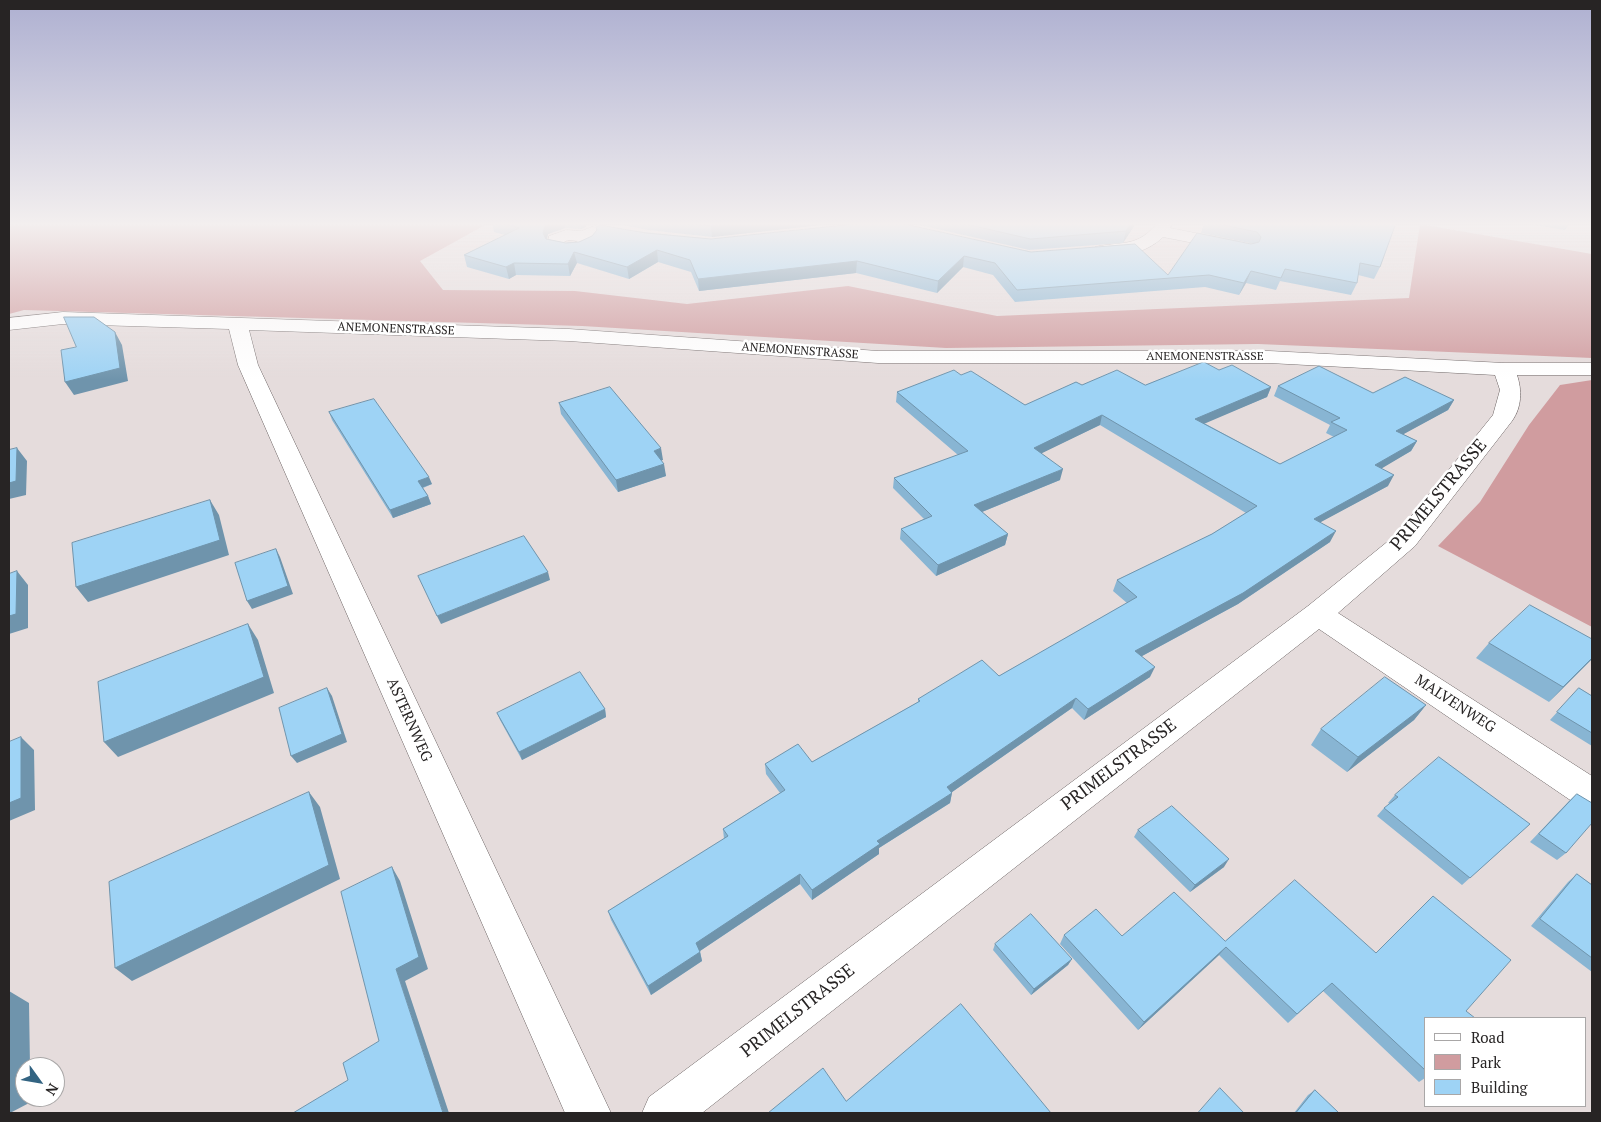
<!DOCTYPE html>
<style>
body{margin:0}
#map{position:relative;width:1601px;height:1122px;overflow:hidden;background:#e5dcdc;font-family:"PT Serif",serif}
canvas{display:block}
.frame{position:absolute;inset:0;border:10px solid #272424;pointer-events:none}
.legend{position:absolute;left:1424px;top:1017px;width:162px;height:90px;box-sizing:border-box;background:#fff;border:1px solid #a9a7a7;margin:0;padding:6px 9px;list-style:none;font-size:15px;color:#272424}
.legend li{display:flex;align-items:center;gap:10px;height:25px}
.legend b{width:25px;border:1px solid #a9a7a7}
.north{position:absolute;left:15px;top:1057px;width:50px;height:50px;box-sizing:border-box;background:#fff;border:1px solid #a9a7a7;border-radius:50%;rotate:122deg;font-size:14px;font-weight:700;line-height:20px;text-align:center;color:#272424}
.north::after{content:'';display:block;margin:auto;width:18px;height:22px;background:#336482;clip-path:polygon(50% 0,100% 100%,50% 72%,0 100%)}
</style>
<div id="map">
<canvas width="1601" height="1122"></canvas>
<div class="frame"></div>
<ul class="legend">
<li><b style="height:6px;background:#fff"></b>Road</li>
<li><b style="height:14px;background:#d09c9f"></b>Park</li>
<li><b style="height:14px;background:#9ed3f5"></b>Building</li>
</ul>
<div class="north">N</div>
</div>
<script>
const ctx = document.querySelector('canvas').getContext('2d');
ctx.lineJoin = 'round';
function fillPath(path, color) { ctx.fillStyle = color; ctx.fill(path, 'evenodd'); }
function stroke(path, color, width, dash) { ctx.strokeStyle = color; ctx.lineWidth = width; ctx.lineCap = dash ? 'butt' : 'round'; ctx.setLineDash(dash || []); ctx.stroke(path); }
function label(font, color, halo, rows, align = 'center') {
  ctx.font = font + ' "PT Serif",serif'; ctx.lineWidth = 5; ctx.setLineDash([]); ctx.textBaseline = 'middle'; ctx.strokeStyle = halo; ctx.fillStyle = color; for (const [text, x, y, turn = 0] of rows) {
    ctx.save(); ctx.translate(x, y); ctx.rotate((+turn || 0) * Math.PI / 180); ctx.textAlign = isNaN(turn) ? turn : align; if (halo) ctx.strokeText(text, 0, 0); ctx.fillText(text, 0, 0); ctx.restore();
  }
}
const green = new Path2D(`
 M 16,223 L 489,223 L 420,261 L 443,290 L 575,291 L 687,304 L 848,286 L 997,316 L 1409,298 L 1420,224 L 1592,254 L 1592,358 L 1258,344 L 946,348 L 582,326 L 24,310 L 9,314 L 9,225 Z
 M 1592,380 L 1592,627 L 1438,546 L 1480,502 L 1529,425 L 1560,385 Z`);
const street = new Path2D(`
 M 1157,223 L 1173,223 L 1170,228 L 1230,240 L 1236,241 L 1238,245 L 1236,249 L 1230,250 L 1163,237 C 1147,253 1117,260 1095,255 L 1092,251 L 1095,247 C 1121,241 1138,248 1157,223 Z
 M 600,224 L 606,226 L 608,229 L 606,232 L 595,237 L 597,241 C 586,257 565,253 549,249 L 547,245 L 549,236 L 566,230 L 581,231 ZM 568,240 L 578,241 L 573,243 L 564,242 Z
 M 63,312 L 569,329 L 878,351 L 1269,351 L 1504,363 L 1592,363 L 1592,375 L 1517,375 C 1522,390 1522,407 1512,421 L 1415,546 L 1338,613 L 1592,776 L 1592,810 L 1579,806 L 1319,629 L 702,1113 L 642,1113 L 649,1097 L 1308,606 L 1397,534 L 1493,415 L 1500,390 L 1495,375 L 1269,363 L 878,363 L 569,341 L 249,330 L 258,365 L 611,1113 L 565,1113 L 238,365 L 229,329 L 63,324 L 9,330 L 9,318 Z`);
const wall = new Path2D(`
 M 492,223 L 585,223 L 586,227 L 581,229 L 565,228 L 548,234 L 547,239 L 566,243 L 579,242 L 592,236 L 596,231 L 596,227 L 711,239 L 1031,252 L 1168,275 L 1254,244 L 1201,233 L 1204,223 L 1396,223 L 1380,267 L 1374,279 L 1358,275 L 1357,283 L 1351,295 L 1280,281 L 1276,290 L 1246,283 L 1239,295 L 1205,287 L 1015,302 L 993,275 L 963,267 L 937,293 L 856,273 L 699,291 L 691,272 L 658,262 L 629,279 L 577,263 L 570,276 L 516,275 L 509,279 L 467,267 L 464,255 L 505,235 L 494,232 Z
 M 614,223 L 839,223 L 712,237 L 648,230 Z
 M 911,223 L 1136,223 L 1123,243 L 1029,250 Z
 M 1523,223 L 1570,223 L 1565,230 Z
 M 1219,370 L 1271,387 L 1267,397 L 1204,423 L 1280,464 L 1334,437 L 1326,433 L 1330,425 L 1274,396 L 1278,386 L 1373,393 L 1454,400 L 1448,410 L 1403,434 L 1417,441 L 1411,451 L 1381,468 L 1388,486 L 1320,522 L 1330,542 L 1238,604 L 1142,656 L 1150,677 L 1084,720 L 1072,708 L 952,792 L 950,803 L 879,848 L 879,854 L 812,900 L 800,884 L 700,951 L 702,961 L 651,995 L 611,920 L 608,911 L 724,839 L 723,829 L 780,793 L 766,774 L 765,764 L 812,762 L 918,702 L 918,699 L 999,676 L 1127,603 L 1113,591 L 1117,580 L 1212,534 L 1246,513 L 1100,425 L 1041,453 L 1060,480 L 982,512 L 1008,534 L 1005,545 L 936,576 L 900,539 L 901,529 L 924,519 L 893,488 L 894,478 L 958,455 L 896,402 L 897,392 L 961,375 L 1025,405 L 1082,385 L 1145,385 Z
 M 559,403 L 663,460 L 661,460 L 666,476 L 618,492 L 561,414 Z
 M 329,412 L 432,484 L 423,488 L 428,496 L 431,504 L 393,518 L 332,420 Z
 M 1592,639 L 1592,659 L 1549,702 L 1476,658 L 1489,643 Z
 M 1579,688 L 1592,696 L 1592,746 L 1550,720 Z
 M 1426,705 L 1414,720 L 1347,772 L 1311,745 L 1321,729 Z
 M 605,709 L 606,717 L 522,760 L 500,720 L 497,713 Z
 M 1577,794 L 1566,853 L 1557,860 L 1530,842 L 1569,801 Z
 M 1395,795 L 1530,824 L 1462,885 L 1377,816 L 1384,808 L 1390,804 L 1388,803 Z
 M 1138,830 L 1224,867 L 1190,892 L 1134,837 Z
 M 1577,874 L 1592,885 L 1592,972 L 1531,926 L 1568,882 Z
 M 1064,935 L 1122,936 L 1225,941 L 1425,1018 L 1425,1078 L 1419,1082 L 1323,991 L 1288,1023 L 1219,955 L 1138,1030 L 1060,944 Z
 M 995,944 L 1072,959 L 1068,965 L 1031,995 L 993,950 Z
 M 1315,1090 L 1339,1113 L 1294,1113 L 1308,1095 Z`);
const shadedWall = new Path2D(`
 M 546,223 L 564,223 L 565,228 L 548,234 L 545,245 L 543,233 Z
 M 580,223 L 585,223 L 586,227 L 581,229 Z
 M 736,223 L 839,223 L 712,237 L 711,226 Z
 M 1131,223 L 1136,223 L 1123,243 L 1126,231 Z
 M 657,250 L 658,262 L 629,279 L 627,267 Z
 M 574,252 L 577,263 L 570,276 L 568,264 Z
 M 964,256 L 963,267 L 937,293 L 938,281 Z
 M 857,261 L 856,273 L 699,291 L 698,279 Z
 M 514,263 L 516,275 L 509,279 L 506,267 Z
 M 1251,271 L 1246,283 L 1239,295 L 1244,283 Z
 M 115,332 L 122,345 L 128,381 L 74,395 L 65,382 Z
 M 1271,387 L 1267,397 L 1192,429 L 1195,419 Z
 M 1454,400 L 1448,410 L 1391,441 L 1396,431 Z
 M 1102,415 L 1100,425 L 1032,458 L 1034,448 Z
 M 1417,441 L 1411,451 L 1369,476 L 1375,465 Z
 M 17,448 L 27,461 L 26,495 L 9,499 L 9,483 Z
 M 661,448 L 663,460 L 655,462 L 654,451 Z
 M 664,464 L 666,476 L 618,492 L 616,480 Z
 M 1063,469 L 1060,480 L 972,516 L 974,505 Z
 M 1394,475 L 1388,486 L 1308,529 L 1314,519 Z
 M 429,477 L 432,484 L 421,488 L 418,481 Z
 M 428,496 L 431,504 L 393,518 L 390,510 Z
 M 210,500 L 219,515 L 229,555 L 88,602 L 76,587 Z
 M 1336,531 L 1330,542 L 1238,604 L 1131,662 L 1135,651 Z
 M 1008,534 L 1005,545 L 936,576 L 938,565 Z
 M 276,549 L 280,557 L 293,594 L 252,609 L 247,601 Z
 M 17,571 L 28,585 L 28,628 L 9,634 L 9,616 Z
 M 548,572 L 550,580 L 441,624 L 437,616 Z
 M 248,624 L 258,640 L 274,693 L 118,757 L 104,742 Z
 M 1592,658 L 1592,659 L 1549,702 L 1563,687 Z
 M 1155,667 L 1150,677 L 1084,720 L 1088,709 Z
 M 327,688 L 332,696 L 347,742 L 297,763 L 291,756 Z
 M 1076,698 L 1072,708 L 945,797 L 947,787 Z
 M 1426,705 L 1414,720 L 1347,772 L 1358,757 Z
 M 605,709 L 606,717 L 522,760 L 519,752 Z
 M 21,737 L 34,750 L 35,810 L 9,821 L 9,803 Z
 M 309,792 L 320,807 L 340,879 L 132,981 L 115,968 Z
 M 952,793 L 950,803 L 879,848 L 879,854 L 812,900 L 812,890 L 877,841 Z
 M 1229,859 L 1224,867 L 1190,892 L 1195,885 Z
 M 392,867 L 400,881 L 428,969 L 405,981 L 449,1113 L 443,1113 L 396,969 Z
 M 800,874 L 800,884 L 697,953 L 696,943 Z
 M 1226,947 L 1219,955 L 1138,1030 L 1144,1022 Z
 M 700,952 L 702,961 L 651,995 L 648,986 Z
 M 1072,959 L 1068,965 L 1031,995 L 1034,989 Z
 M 9,991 L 29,1003 L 30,1067 L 25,1067 L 25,1097 L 31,1097 L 31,1102 L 10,1113 L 9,1113 Z`);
const building = new Path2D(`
 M 502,223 L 546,223 L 543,233 L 546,239 L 566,243 L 579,242 L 592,236 L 597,230 L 596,227 L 600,225 L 646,233 L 711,239 L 864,223 L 900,223 L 1031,252 L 1135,244 L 1168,275 L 1197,233 L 1251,244 L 1259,242 L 1261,237 L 1257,232 L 1214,223 L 1396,223 L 1380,267 L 1360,263 L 1357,283 L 1285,269 L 1281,278 L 1251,271 L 1244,283 L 1209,275 L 1017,290 L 995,263 L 964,256 L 938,281 L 857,261 L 698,279 L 690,260 L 657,250 L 627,267 L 574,252 L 568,264 L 514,263 L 506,267 L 464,255 L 519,228 Z
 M 687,223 L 736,223 L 711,226 Z
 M 962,223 L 1131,223 L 1126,231 L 1031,239 Z
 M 64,317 L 94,317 L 115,332 L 120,368 L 65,382 L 61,350 L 76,347 Z
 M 1204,362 L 1219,370 L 1232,365 L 1271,387 L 1195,419 L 1280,464 L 1347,430 L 1331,422 L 1340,418 L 1278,386 L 1319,366 L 1373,393 L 1405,377 L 1454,400 L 1396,431 L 1417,441 L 1375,465 L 1394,475 L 1314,519 L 1336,531 L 1243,593 L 1135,651 L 1155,667 L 1088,709 L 1076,698 L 947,787 L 952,793 L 877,841 L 880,844 L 812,890 L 800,874 L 696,943 L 700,952 L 648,986 L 608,911 L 728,836 L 723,829 L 785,790 L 765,764 L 798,744 L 812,762 L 920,701 L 918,699 L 982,660 L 999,676 L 1137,597 L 1117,580 L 1212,534 L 1257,506 L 1102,415 L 1034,448 L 1063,469 L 974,505 L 1008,534 L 938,565 L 901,529 L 932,516 L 894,478 L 968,451 L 897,392 L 954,370 L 961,375 L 971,371 L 1025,405 L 1076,382 L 1082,385 L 1117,370 L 1145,385 Z
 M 610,387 L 661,448 L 654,451 L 664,464 L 616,480 L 559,403 Z
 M 374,399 L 429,477 L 418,481 L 428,496 L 390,510 L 329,412 Z
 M 17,448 L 16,481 L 9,483 L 9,450 Z
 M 210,500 L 220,540 L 76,587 L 72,543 Z
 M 524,536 L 548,572 L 437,616 L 418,576 Z
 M 276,549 L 288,586 L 247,601 L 235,563 Z
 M 17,571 L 16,614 L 9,616 L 9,574 Z
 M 1530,605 L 1592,639 L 1592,658 L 1563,687 L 1489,643 Z
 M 248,624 L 264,677 L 104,742 L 98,682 Z
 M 580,672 L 605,709 L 519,752 L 497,713 Z
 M 1385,677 L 1426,705 L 1358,757 L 1321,729 Z
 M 327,688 L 342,734 L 291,756 L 279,708 Z
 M 1579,688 L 1592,696 L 1592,733 L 1557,712 Z
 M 21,737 L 21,798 L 9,803 L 9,742 Z
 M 1439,757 L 1530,824 L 1470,878 L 1384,808 L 1398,797 L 1395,795 Z
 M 309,792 L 329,865 L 115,968 L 109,882 Z
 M 1577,794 L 1592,803 L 1592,823 L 1566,853 L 1539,834 Z
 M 1172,806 L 1229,859 L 1195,885 L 1138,830 Z
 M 392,867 L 419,957 L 396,969 L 443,1113 L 293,1113 L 348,1080 L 343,1063 L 379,1041 L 341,892 Z
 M 1577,874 L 1592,885 L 1592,958 L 1540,919 Z
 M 1295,880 L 1376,953 L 1433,896 L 1511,960 L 1466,1011 L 1475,1018 L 1425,1018 L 1425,1070 L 1332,983 L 1297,1014 L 1226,947 L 1144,1022 L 1064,935 L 1096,909 L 1122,936 L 1174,892 L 1225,941 Z
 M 1031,914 L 1072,959 L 1034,989 L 995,944 Z
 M 961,1004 L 1051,1113 L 768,1113 L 823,1068 L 846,1101 Z
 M 1220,1088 L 1244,1113 L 1198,1113 Z
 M 1315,1090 L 1339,1113 L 1296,1113 Z`);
const farStreetnames = [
 ["ANEMONENSTRASSE",396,329,2],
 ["ANEMONENSTRASSE",800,351,4],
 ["ANEMONENSTRASSE",1205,357]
];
const streetNames = [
 ["MALVENWEG",1455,704,33],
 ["ASTERNWEG",409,720,66]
];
const nearStreetnames = [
 ["PRIMELSTRASSE",1439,495,-50],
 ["PRIMELSTRASSE",1119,765,-37],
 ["PRIMELSTRASSE",798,1011,-38]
];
fillPath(green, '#d09c9f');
stroke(street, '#6a6262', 1);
fillPath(street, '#fff');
fillPath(wall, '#88b5d3');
fillPath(shadedWall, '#6f94ac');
fillPath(building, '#9ed3f5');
stroke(building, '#6f94ac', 1);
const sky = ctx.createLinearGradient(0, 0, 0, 380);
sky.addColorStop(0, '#aeb0d1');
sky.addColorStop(0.59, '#f3efef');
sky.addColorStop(1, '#f3efef00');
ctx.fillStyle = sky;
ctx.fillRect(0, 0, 1601, 380);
label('12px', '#272424', '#fff', farStreetnames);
label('15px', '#272424', '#fff', streetNames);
label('18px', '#272424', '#fff', nearStreetnames);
</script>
